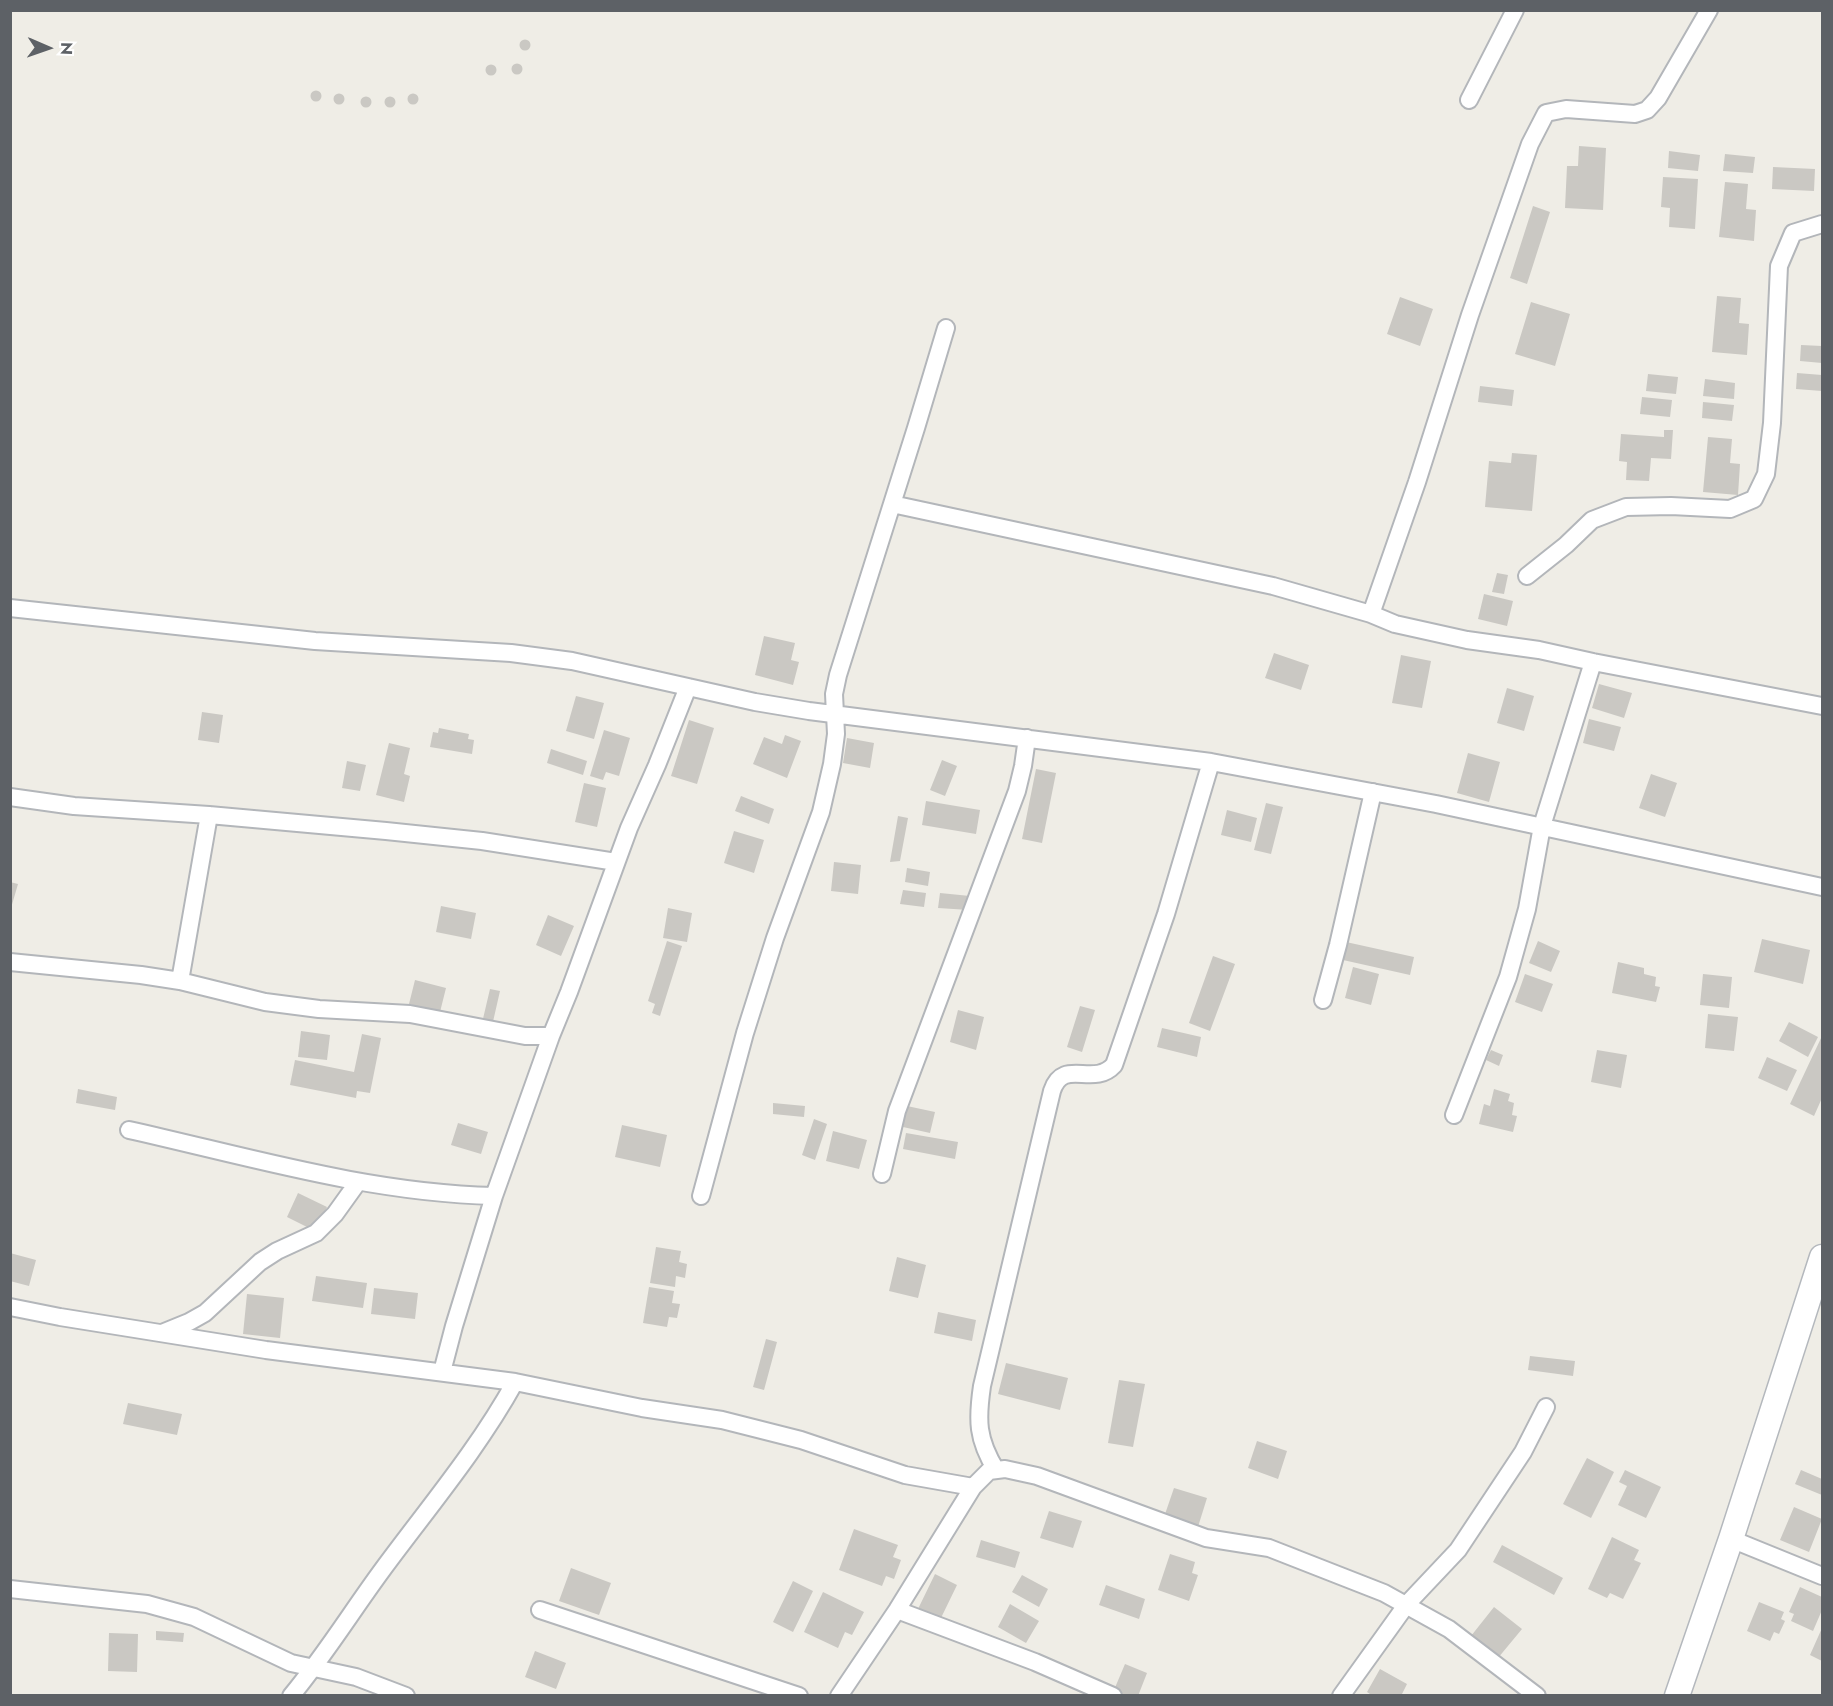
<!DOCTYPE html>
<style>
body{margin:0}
#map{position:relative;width:1833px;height:1706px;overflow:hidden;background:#efede6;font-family:Jost,sans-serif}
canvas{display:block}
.frame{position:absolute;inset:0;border:12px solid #5d6166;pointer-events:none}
.north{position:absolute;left:18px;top:18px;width:60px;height:60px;-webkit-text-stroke:4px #fff;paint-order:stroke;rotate:92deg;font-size:16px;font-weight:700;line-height:24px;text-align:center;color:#5d6166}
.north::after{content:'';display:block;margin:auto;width:21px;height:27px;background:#5d6166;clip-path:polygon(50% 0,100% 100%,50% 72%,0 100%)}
</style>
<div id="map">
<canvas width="1833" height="1706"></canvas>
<div class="frame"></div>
<div class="north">N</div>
</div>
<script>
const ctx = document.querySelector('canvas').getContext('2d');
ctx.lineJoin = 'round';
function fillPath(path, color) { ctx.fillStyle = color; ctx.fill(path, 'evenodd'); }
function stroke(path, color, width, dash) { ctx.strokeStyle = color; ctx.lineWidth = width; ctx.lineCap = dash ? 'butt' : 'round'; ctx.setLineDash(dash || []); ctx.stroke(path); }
const building = new Path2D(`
 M519.5 45a5.5 5.5 0 1 1 11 0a5.5 5.5 0 1 1-11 0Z
 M511.5 69a5.5 5.5 0 1 1 11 0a5.5 5.5 0 1 1-11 0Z
 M485.5 70a5.5 5.5 0 1 1 11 0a5.5 5.5 0 1 1-11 0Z
 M310.5 96a5.5 5.5 0 1 1 11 0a5.5 5.5 0 1 1-11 0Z
 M407.5 99a5.5 5.5 0 1 1 11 0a5.5 5.5 0 1 1-11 0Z
 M333.5 99a5.5 5.5 0 1 1 11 0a5.5 5.5 0 1 1-11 0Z
 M360.5 102a5.5 5.5 0 1 1 11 0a5.5 5.5 0 1 1-11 0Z
 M384.5 102a5.5 5.5 0 1 1 11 0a5.5 5.5 0 1 1-11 0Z
 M 1579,146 L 1606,148 L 1603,210 L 1565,208 L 1567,166 L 1578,166 Z
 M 1669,151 L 1700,155 L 1698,171 L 1668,168 Z
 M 1725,154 L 1755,157 L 1753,173 L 1723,171 Z
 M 1773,167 L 1815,169 L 1814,191 L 1772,189 Z
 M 1663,177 L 1698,179 L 1695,229 L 1669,227 L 1670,208 L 1661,207 Z
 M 1725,182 L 1748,184 L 1746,209 L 1756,210 L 1754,241 L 1719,237 Z
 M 1533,206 L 1550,212 L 1527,284 L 1510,278 Z
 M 1717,296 L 1741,298 L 1739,323 L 1749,324 L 1747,355 L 1712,352 Z
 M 1400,297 L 1433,309 L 1420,346 L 1387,334 Z
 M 1531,302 L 1570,314 L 1555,366 L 1515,354 Z
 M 1801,345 L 1822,346 L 1822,363 L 1800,361 Z
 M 1797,373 L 1822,375 L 1822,391 L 1796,389 Z
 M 1648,374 L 1678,377 L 1676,394 L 1646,391 Z
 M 1705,379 L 1735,383 L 1734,399 L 1703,396 Z
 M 1480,386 L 1514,390 L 1512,406 L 1478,402 Z
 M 1642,397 L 1672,400 L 1670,417 L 1640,414 Z
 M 1703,402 L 1734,405 L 1732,421 L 1702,418 Z
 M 1664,430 L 1673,430 L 1671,459 L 1651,458 L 1649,481 L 1626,480 L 1627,462 L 1619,461 L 1621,434 L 1664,437 Z
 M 1708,437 L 1732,439 L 1730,463 L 1740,464 L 1738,495 L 1703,492 Z
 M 1512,453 L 1537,455 L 1532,511 L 1485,507 L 1489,461 L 1511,463 Z
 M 1497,573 L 1508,575 L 1504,594 L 1492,592 Z
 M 1484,594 L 1513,601 L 1507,626 L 1478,619 Z
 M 764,636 L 795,643 L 791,660 L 799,662 L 793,685 L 755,675 Z
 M 1274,653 L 1309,665 L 1301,690 L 1265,678 Z
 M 1401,655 L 1431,661 L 1422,708 L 1392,703 Z
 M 1599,684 L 1632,693 L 1624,718 L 1592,708 Z
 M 1507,688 L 1534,696 L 1524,731 L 1497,723 Z
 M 576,696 L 604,703 L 594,739 L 566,731 Z
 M 202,712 L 223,715 L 219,743 L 198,740 Z
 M 1589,719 L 1621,727 L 1614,751 L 1583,743 Z
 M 689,720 L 714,728 L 697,784 L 671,776 Z
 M 439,728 L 469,734 L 468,739 L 474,740 L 472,754 L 430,747 L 433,732 L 438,733 Z
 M 604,730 L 630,738 L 619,776 L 606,772 L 603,780 L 590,776 Z
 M 785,735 L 801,741 L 787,778 L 753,764 L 764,737 L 782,744 Z
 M 847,738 L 874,743 L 870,768 L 843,763 Z
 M 389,743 L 410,748 L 404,774 L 410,776 L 404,802 L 376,795 Z
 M 551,749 L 587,761 L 583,775 L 547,763 Z
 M 1468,753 L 1500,762 L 1489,802 L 1457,793 Z
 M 942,760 L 957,766 L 945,796 L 930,790 Z
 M 347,761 L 366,765 L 360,791 L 342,788 Z
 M 1036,769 L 1056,773 L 1042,843 L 1022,839 Z
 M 1651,774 L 1677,783 L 1665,817 L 1639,808 Z
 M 584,783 L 606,788 L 597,827 L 575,822 Z
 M 741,796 L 774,809 L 769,824 L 735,811 Z
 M 926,801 L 980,810 L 976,834 L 922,825 Z
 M 1266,803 L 1283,807 L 1271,854 L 1254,850 Z
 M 1227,810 L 1257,818 L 1251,842 L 1221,835 Z
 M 898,816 L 908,818 L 900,861 L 890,862 Z
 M 734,831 L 764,840 L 754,873 L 724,863 Z
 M 834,862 L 861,865 L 858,894 L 831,891 Z
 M 907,868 L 930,872 L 928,886 L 905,882 Z
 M 10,882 L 18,884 L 11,908 L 10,908 Z
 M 903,890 L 926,893 L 924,907 L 900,904 Z
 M 940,893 L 970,896 L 969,910 L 938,908 Z
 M 441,906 L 476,913 L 471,939 L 436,932 Z
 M 668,908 L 692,913 L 687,942 L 663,938 Z
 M 548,915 L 574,926 L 561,956 L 536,945 Z
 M 1762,939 L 1810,950 L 1803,984 L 1754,972 Z
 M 667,941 L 682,946 L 660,1016 L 652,1013 L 655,1004 L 648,1001 Z
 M 1538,941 L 1560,951 L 1551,972 L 1529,963 Z
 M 1346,942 L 1414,957 L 1410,975 L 1343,960 Z
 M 1213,956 L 1235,964 L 1210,1031 L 1189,1023 Z
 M 1618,962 L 1644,968 L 1644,974 L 1656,977 L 1655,986 L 1660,987 L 1656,1002 L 1612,993 Z
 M 1353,967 L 1379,974 L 1371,1005 L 1345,998 Z
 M 1525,974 L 1553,984 L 1542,1012 L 1515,1002 Z
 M 1703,974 L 1732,977 L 1729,1008 L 1700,1005 Z
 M 415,980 L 446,988 L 440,1012 L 409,1004 Z
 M 490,989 L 500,991 L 492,1026 L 482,1023 Z
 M 1080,1006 L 1095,1010 L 1082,1052 L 1067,1047 Z
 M 958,1010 L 984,1017 L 976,1050 L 950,1042 Z
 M 1708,1014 L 1738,1017 L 1734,1051 L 1705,1048 Z
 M 1789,1022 L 1818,1037 L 1808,1057 L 1779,1041 Z
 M 1162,1028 L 1201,1037 L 1197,1057 L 1157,1047 Z
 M 301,1031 L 330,1035 L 327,1060 L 298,1057 Z
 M 362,1034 L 381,1038 L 370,1093 L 357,1091 L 356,1098 L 290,1085 L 295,1060 L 354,1072 Z
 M 1822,1036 L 1822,1098 L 1814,1116 L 1790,1104 Z
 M 1491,1050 L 1503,1055 L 1499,1066 L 1486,1060 Z
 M 1597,1050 L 1627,1055 L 1621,1088 L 1591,1082 Z
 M 1767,1057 L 1797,1070 L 1787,1091 L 1758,1078 Z
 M 78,1089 L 117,1097 L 115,1110 L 76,1103 Z
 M 1494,1089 L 1510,1094 L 1508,1101 L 1514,1103 L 1512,1115 L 1517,1116 L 1513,1132 L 1479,1124 L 1484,1104 L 1490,1106 Z
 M 773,1103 L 805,1106 L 804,1117 L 773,1114 Z
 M 907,1106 L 935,1112 L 930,1133 L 903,1127 Z
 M 814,1119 L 827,1124 L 815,1160 L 802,1155 Z
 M 458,1123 L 488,1132 L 481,1154 L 451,1145 Z
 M 622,1125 L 667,1135 L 660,1167 L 615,1157 Z
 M 833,1131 L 867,1140 L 859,1169 L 826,1161 Z
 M 906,1133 L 958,1142 L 955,1159 L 903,1149 Z
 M 298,1193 L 327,1207 L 315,1231 L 287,1217 Z
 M 656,1247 L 681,1251 L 679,1262 L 687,1264 L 685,1278 L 676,1276 L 675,1287 L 650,1283 Z
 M 10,1253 L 36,1260 L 29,1286 L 10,1281 Z
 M 897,1257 L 926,1265 L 918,1298 L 889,1291 Z
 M 316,1276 L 367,1283 L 363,1308 L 312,1301 Z
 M 649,1287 L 674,1291 L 672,1303 L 680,1304 L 677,1318 L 669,1317 L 667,1327 L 643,1323 Z
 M 374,1288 L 418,1293 L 415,1319 L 371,1314 Z
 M 247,1294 L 284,1298 L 280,1338 L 243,1334 Z
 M 938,1312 L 976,1320 L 972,1341 L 934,1333 Z
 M 766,1339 L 777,1342 L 764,1390 L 753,1387 Z
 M 1530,1356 L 1575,1361 L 1573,1376 L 1528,1370 Z
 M 1006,1363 L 1068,1378 L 1060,1410 L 998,1394 Z
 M 1119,1380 L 1145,1384 L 1133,1447 L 1108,1443 Z
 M 128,1403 L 182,1414 L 177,1435 L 123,1424 Z
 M 1257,1441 L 1287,1451 L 1278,1479 L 1248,1468 Z
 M 1587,1458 L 1614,1472 L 1591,1518 L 1563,1504 Z
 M 1625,1470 L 1661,1487 L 1646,1518 L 1618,1505 L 1627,1486 L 1619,1482 Z
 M 1801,1470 L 1822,1479 L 1822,1495 L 1795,1484 Z
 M 1174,1488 L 1207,1498 L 1197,1530 L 1163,1520 Z
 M 1794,1507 L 1822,1519 L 1809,1552 L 1780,1540 Z
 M 1049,1511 L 1082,1521 L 1073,1548 L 1040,1538 Z
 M 854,1529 L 898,1545 L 893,1557 L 901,1560 L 894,1579 L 886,1576 L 882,1586 L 839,1570 Z
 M 1612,1537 L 1639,1550 L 1634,1560 L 1641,1563 L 1623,1599 L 1610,1593 L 1607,1598 L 1588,1589 Z
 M 981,1540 L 1020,1552 L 1015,1568 L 976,1557 Z
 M 1502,1545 L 1563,1578 L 1554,1595 L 1493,1562 Z
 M 1170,1554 L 1195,1562 L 1192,1573 L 1198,1575 L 1189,1601 L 1158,1590 Z
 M 571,1568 L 611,1583 L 599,1615 L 559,1601 Z
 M 935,1574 L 957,1585 L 940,1620 L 918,1609 Z
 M 1022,1575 L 1048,1589 L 1039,1607 L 1012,1592 Z
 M 793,1581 L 813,1591 L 793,1632 L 773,1622 Z
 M 1106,1585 L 1145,1599 L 1139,1619 L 1099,1605 Z
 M 1800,1587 L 1822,1597 L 1822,1610 L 1813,1631 L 1791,1621 L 1794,1614 L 1789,1612 Z
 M 823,1592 L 864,1612 L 852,1635 L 845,1632 L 838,1648 L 804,1632 Z
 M 1759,1602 L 1784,1612 L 1781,1619 L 1785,1621 L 1779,1634 L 1774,1632 L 1770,1641 L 1747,1631 Z
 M 1010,1604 L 1039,1621 L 1026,1643 L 998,1627 Z
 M 1494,1607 L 1522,1629 L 1498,1658 L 1471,1636 Z
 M 1822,1628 L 1822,1661 L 1810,1655 Z
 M 156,1631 L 184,1633 L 183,1642 L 156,1640 Z
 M 109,1633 L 138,1634 L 137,1672 L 108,1671 Z
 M 535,1651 L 566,1663 L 556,1689 L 525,1677 Z
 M 1125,1664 L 1147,1673 L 1138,1696 L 1127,1696 L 1114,1690 Z
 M 1380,1669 L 1407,1684 L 1401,1696 L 1373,1696 L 1367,1692 Z`);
const street = new Path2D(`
 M 1469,100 L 1515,10
 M 892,504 L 1273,586 L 1371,614 L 1395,624 L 1467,640 L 1539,650 L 1593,662 L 1822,706
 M 1527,576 L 1566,545 L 1592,520 L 1626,507 L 1671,506 L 1730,509 L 1754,499 L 1766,474 L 1772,423 L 1779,266 L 1793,233 L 1822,224
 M 10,608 L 315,641 L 511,653 L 572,661 L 755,702 L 809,711 L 1211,762 L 1436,804 L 1822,887
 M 1371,614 L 1417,482 L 1470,315 L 1530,144 L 1546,113 L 1566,109 L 1635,114 L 1647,110 L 1658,98 L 1709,10
 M 10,797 L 74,806 L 209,815 L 386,831 L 482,841 L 616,862
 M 10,962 L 141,975 L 180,981 L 265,1002 L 319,1009 L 410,1014 L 525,1036 L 551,1036
 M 180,981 L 209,815
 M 1323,1000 L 1338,945 L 1373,792
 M 1454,1115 L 1508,977 L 1527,909 L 1542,826 L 1593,662
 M 129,1130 C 250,1157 369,1193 494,1196
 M 882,1174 L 897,1111 L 1017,791 L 1023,766 L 1027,738
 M 701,1196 L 745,1033 L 775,938 L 821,812 L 832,764 L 836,734 L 834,694 L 838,675 L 916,428 L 946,328
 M 10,1307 L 60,1317 L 266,1350 L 515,1382 L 642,1408 L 722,1420 L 801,1440 L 905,1475 L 973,1487
 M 162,1333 L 189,1322 L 205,1313 L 260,1262 L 277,1251 L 316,1233 L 335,1214 L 358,1182
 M 442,1372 L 454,1326 L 494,1196 L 551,1036 L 569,992 L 629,828 L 657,765 L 688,687
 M 996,1470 C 977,1439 977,1420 982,1386 L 1052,1091 C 1063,1057 1093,1088 1114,1065 L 1166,914 L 1211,762
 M 1731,1539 L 1822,1576
 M 10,1589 L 147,1604 L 194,1617 L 291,1663 L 356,1677 L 406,1696
 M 540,1610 L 799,1696
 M 897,1610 L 1035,1662 L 1113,1696
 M 291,1696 C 325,1655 352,1611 383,1569 C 428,1508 478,1449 515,1382
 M 839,1696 L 897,1610 L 973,1487 L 989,1471 L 1005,1469 L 1037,1476 L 1206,1538 L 1269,1548 L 1384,1593 L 1449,1629 L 1537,1696
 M 1341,1696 L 1407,1604 L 1458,1550 L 1523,1452 L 1546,1407`);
const secondary = new Path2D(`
 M 1677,1696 L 1731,1539 L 1822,1257`);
fillPath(building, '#cac8c3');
stroke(street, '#b3b6ba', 20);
stroke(secondary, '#b4b8bd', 27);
stroke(street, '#fff', 16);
stroke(secondary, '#fff', 24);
</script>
